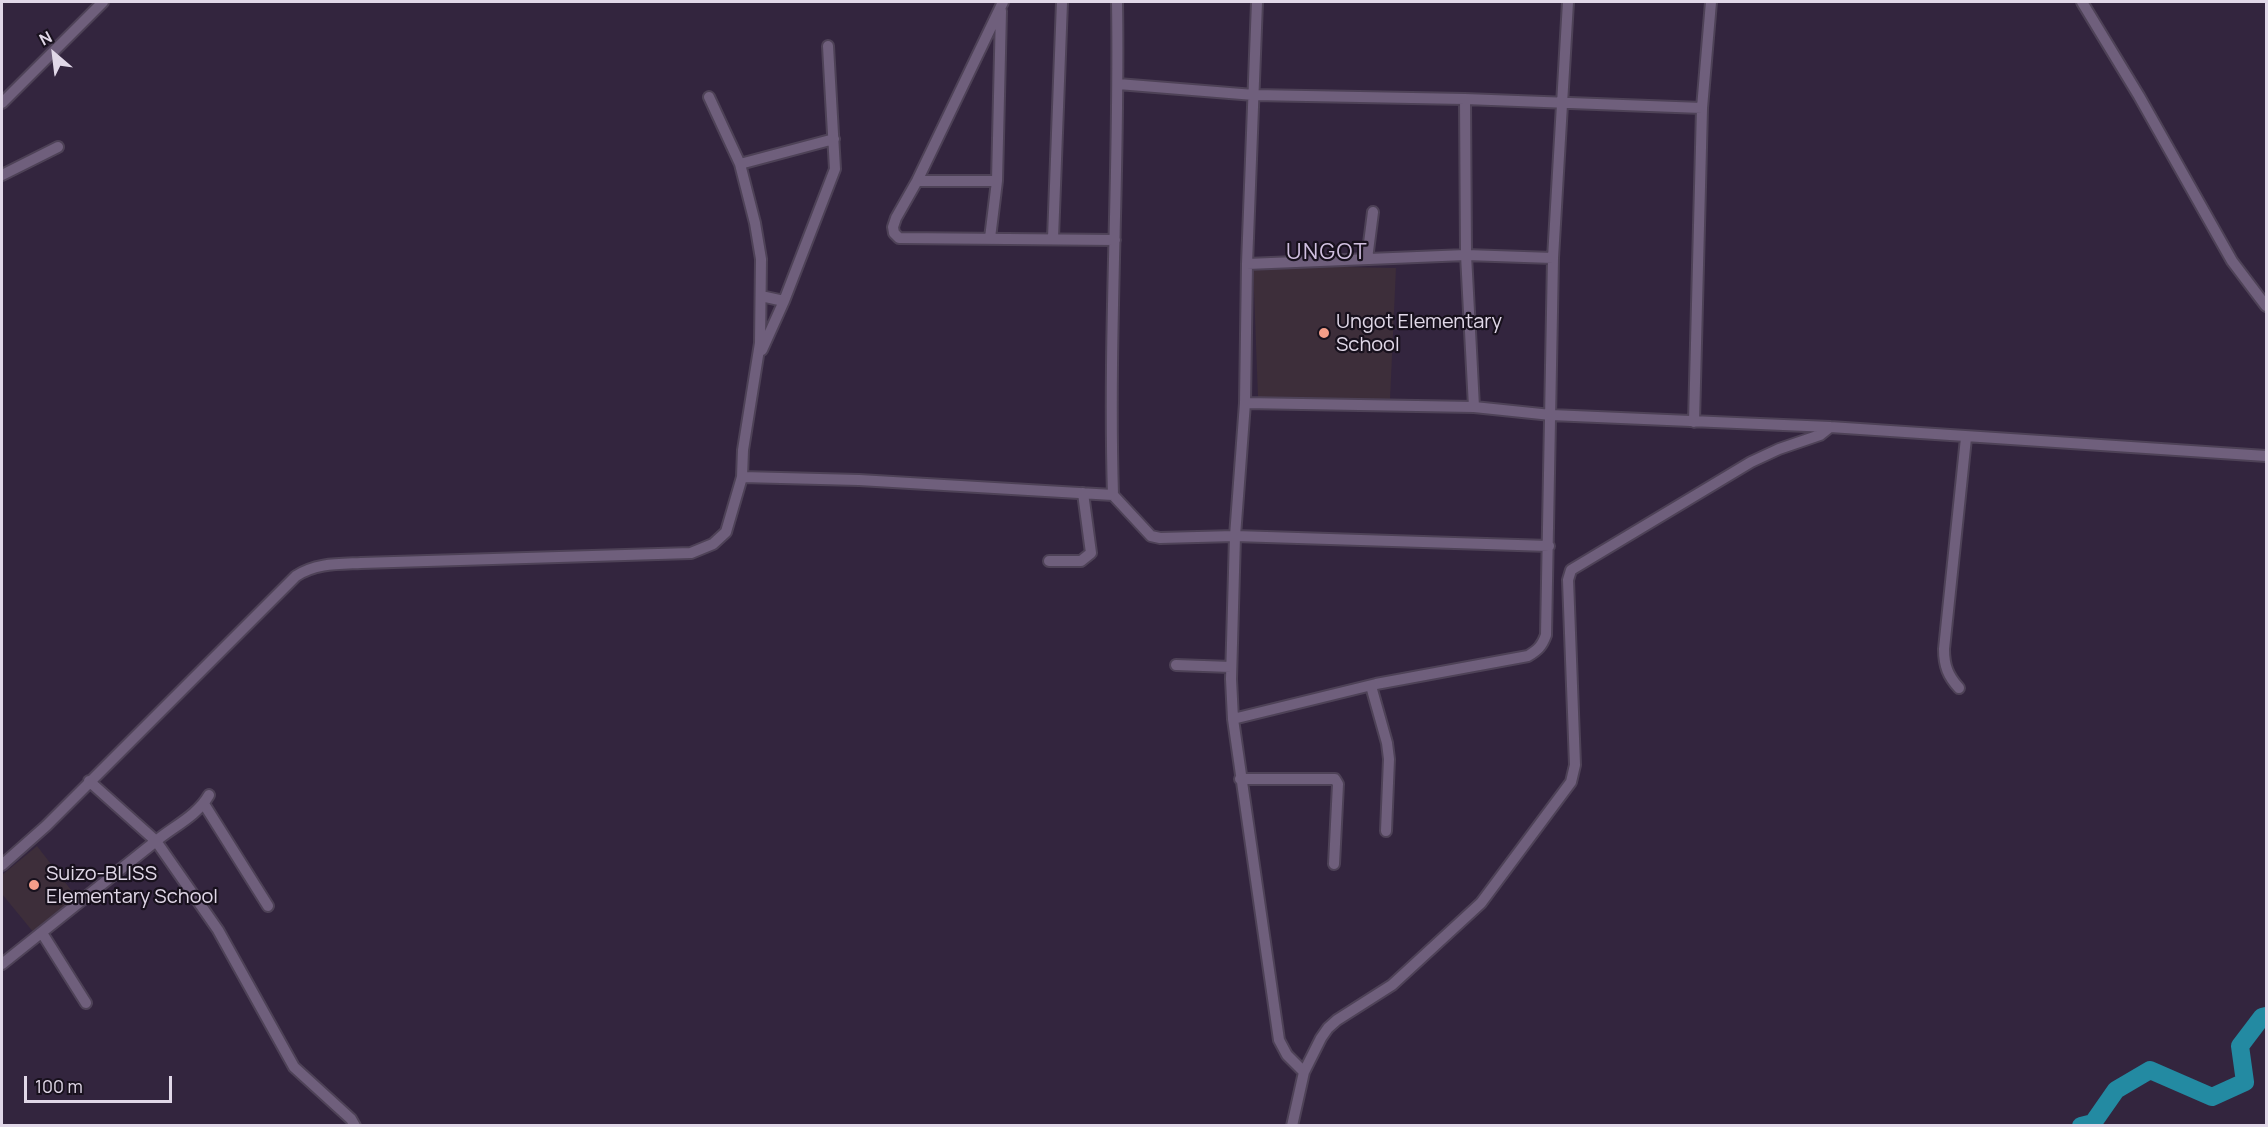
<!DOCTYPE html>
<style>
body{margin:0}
#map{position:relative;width:2268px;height:1127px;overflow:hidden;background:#33253e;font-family:Manrope,sans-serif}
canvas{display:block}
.frame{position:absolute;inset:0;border:3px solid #e1d8e8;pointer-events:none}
.north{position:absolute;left:24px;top:24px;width:60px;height:60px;-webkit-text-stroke:4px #18111d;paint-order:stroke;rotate:332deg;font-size:16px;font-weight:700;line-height:24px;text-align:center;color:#e1d8e8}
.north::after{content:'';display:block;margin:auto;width:21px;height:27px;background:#e1d8e8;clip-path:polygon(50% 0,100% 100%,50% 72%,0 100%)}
.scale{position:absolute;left:24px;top:1076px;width:148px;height:27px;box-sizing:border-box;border:3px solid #e1d8e8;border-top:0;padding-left:8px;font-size:18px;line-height:21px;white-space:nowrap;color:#e1d8e8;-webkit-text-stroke:4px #18111d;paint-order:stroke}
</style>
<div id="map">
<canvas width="2268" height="1127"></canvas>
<div class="frame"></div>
<div class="north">N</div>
<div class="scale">100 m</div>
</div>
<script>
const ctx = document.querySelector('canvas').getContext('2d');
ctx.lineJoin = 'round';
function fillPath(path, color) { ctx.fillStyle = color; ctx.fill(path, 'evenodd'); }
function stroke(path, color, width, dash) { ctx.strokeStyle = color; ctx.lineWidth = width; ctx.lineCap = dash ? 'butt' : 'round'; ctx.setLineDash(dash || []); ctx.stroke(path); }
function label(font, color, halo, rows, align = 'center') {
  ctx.font = font + ' Manrope,sans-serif'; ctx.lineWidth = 4.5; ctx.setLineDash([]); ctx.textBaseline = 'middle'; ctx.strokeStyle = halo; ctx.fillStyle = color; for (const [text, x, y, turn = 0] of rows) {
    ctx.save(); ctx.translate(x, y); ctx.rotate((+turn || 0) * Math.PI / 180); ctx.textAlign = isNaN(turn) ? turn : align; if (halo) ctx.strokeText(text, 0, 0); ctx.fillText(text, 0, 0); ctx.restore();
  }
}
const education = new Path2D(`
 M 1253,265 L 1396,268 L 1390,400 L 1258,397 Z
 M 37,846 L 78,899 L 34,933 L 2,894 L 2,875 Z`);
const river = new Path2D(`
 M 2081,1126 L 2093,1123 L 2116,1090 L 2150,1070 L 2212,1097 L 2245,1082 L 2240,1046 L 2262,1017 L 2266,1016`);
const minor = new Path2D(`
 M 1003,2 L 917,181 L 896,218 L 893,227 L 894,233 L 899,238 L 1115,240
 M 2082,2 L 2139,96 L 2232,261 L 2266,306
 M 1118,84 L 1254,95 L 1465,99 L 1702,108
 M 1465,99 L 1466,255 L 1474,407
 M 2,103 L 103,2
 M 740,164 L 834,139
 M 2,175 L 58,147
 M 917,181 L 997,181
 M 990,238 L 997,181 L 1001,11
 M 1053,238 L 1062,2
 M 1367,259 L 1373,212
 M 1247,264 L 1466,255 L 1553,258
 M 761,296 L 784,301
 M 762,350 L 784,301 L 835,169 L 828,46
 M 1245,403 L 1247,264 L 1257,2
 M 1694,422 L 1702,108 L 1711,2
 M 742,477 L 859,480 L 1113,495 L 1151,536 L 1160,538 L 1235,536 L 1245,403 L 1474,407 L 1551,415 L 1830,427 L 2266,456
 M 1113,495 C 1108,331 1120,166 1117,2
 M 1049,561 L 1081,561 L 1091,553 L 1083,493
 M 1176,665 L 1231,667
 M 1371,686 L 1387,743 L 1389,759 L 1386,831
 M 1959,688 C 1948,676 1944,666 1944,649 L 1966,438
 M 1233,719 L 1376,684 L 1528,656 C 1538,650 1542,646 1546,635 L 1553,258 L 1568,2
 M 1240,779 L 1335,779 L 1338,784 L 1334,864
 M 209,795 C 197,816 174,826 156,841 L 218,930 L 294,1067 L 351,1119 L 355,1126
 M 204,804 L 268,906
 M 2,865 L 46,826 L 296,576 C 316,563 338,564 361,563 L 691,553 L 713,544 L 726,532 L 742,477 L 743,450 L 760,343 L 761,259 L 755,223 L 740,164 L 709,97
 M 42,933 L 86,1003
 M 2,964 L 156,841 L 89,781
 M 1304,1072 L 1287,1055 L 1279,1040 L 1233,719 L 1231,679 L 1235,536 L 1549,546
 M 1292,1126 L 1304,1072 L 1321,1038 L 1328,1028 L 1337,1020 L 1392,985 L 1481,903 L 1571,782 L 1575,765 L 1568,580 L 1571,570 L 1751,462 L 1779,449 L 1820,435 L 1830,427`);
const markers = [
 [1324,333,6,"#f49e89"],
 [34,885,6,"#f49e89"]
];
const poiNames = [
 ["Ungot Elementary",1336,322],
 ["School",1336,345],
 ["Suizo-BLISS",46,874],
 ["Elementary School",46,897]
];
const quarterNames = [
 ["UNGOT",1327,253]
];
fillPath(education, '#3d2e3a');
stroke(river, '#238aa2', 18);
stroke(minor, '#4e4257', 14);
stroke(minor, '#6f5f7c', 10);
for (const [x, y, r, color] of markers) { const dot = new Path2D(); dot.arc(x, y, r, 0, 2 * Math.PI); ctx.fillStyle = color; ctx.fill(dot); stroke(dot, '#18111d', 2); }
label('20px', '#e1d8e8', '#18111d', poiNames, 'left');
ctx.letterSpacing = '1.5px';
label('22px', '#d1c0e0', '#18111d', quarterNames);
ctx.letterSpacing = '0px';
</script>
